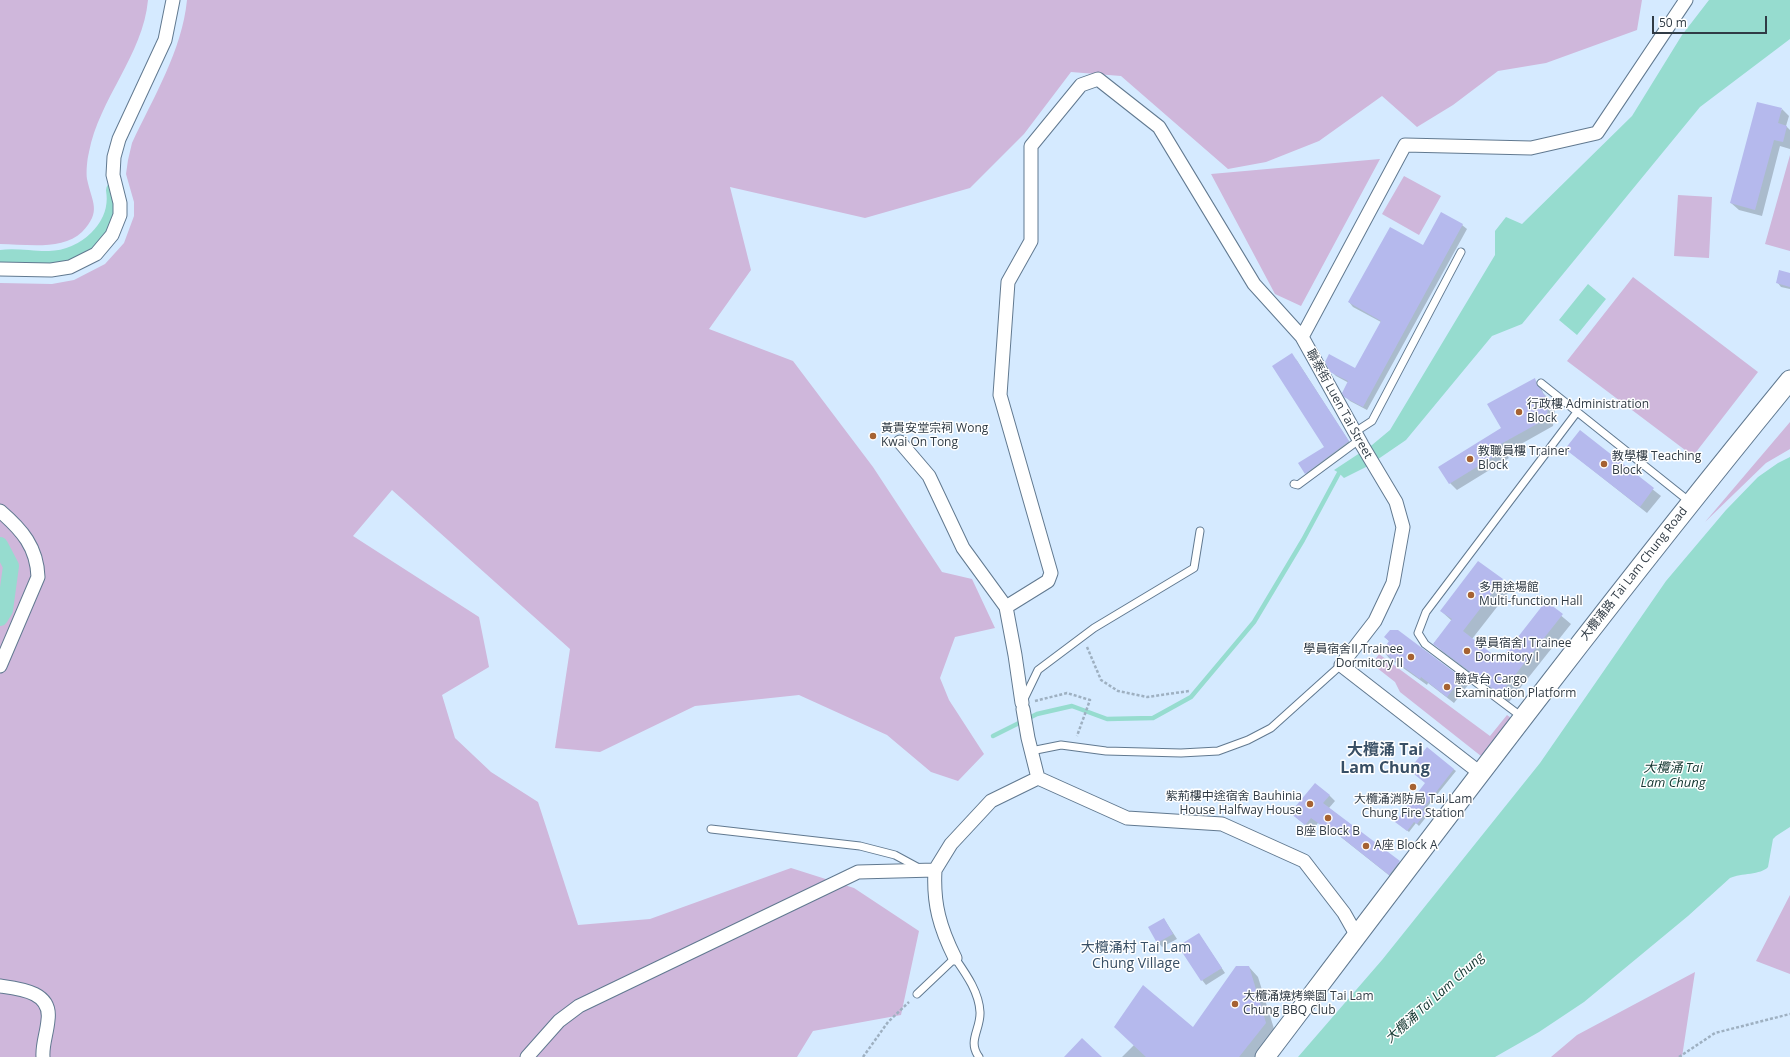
<!DOCTYPE html>
<meta charset="utf-8">
<style>
body{margin:0}
#map{position:relative;width:1790px;height:1057px;overflow:hidden;background:#d5eaff;font-family:"Open Sans",sans-serif}
canvas{display:block}
.scale{position:absolute;left:1652px;top:16px;width:115px;height:18px;box-sizing:border-box;border:2px solid #303b45;border-top:0;padding-left:5px;font-size:12px;line-height:14px;white-space:nowrap;color:#303b45;-webkit-text-stroke:3px #fff;paint-order:stroke}
</style>
<div id="map">
<canvas width="1790" height="1057"></canvas>
<div class="scale">50 m</div>
</div>
<script>
const ctx = document.querySelector('canvas').getContext('2d');
ctx.lineJoin = 'round';
function fillPath(path, color) { ctx.fillStyle = color; ctx.fill(path, 'evenodd'); }
function stroke(path, color, width, dash) { ctx.strokeStyle = color; ctx.lineWidth = width; ctx.lineCap = dash ? 'butt' : 'round'; ctx.setLineDash(dash || []); ctx.stroke(path); }
function label(font, color, halo, rows, align = 'center') {
  ctx.font = font + ' "Open Sans","Noto Sans TC",sans-serif'; ctx.lineWidth = 3; ctx.setLineDash([]); ctx.textBaseline = 'middle'; ctx.strokeStyle = halo; ctx.fillStyle = color; for (const [text, x, y, turn = 0] of rows) {
    ctx.save(); ctx.translate(x, y); ctx.rotate((+turn || 0) * Math.PI / 180); ctx.textAlign = isNaN(turn) ? turn : align; if (halo) ctx.strokeText(text, 0, 0); ctx.fillText(text, 0, 0); ctx.restore();
  }
}
const green = new Path2D(`
 M 0,0 L 148,0 C 143,55 99,99 89,152 C 87,160 86,172 87,179 C 92,203 102,211 82,232 C 62,251 25,244 0,244 Z
 M 187,0 L 1642,0 L 1637,30 L 1546,63 L 1498,71 L 1453,105 L 1417,127 L 1382,96 L 1319,141 L 1266,162 L 1228,169 L 1121,76 L 1071,72 L 1024,134 L 970,188 L 865,218 L 730,187 L 751,270 L 709,329 L 793,361 L 873,467 L 942,572 L 972,579 L 995,628 L 955,637 L 940,678 L 949,700 L 984,754 L 958,781 L 931,772 L 887,735 L 799,695 L 695,706 L 600,752 L 555,748 L 570,649 L 392,490 L 353,536 L 479,617 L 489,667 L 442,695 L 455,738 L 491,772 L 538,802 L 578,925 L 650,919 L 791,868 L 854,888 L 919,931 L 901,1015 L 813,1031 L 797,1057 L 0,1057 L 0,283 L 52,284 L 74,280 L 105,264 L 124,243 L 134,216 L 134,202 L 126,174 L 128,160 L 132,143 C 153,98 182,51 187,0 Z
 M 1790,155 L 1790,251 L 1765,244 Z
 M 1380,159 L 1301,306 L 1275,294 L 1211,174 Z
 M 1404,176 L 1441,196 L 1419,235 L 1382,214 Z
 M 1678,195 L 1712,197 L 1709,258 L 1674,256 Z
 M 1633,277 L 1758,372 L 1693,456 L 1567,361 Z
 M 1790,422 L 1790,449 L 1766,463 L 1705,522 Z
 M 1379,654 L 1490,736 L 1507,715 L 1515,721 L 1486,760 L 1400,692 L 1395,682 L 1372,664 Z
 M 1790,895 L 1790,974 L 1756,961 Z
 M 1695,972 L 1682,1057 L 1551,1057 L 1577,1035 Z`);
const water = new Path2D(`
 M 1709,0 L 1790,0 L 1790,39 L 1700,107 L 1522,324 L 1492,336 L 1406,440 L 1368,466 L 1344,478 L 1339,473 L 1334,470 L 1372,445 L 1390,430 L 1495,255 L 1495,231 L 1506,217 L 1522,224 L 1632,116 L 1682,35 Z
 M 1588,284 L 1606,299 L 1577,335 L 1559,320 Z
 M 1790,457 L 1790,827 L 1776,836 L 1773,839 L 1768,867 C 1761,875 1741,873 1730,878 L 1688,916 L 1584,1002 L 1539,1032 L 1495,1057 L 1298,1057 L 1382,960 L 1540,763 L 1666,581 L 1726,510 L 1758,477 L 1778,463 Z`);
const shadow = new Path2D(`
 M 1782,109 L 1789,116 L 1786,126 L 1790,130 L 1790,149 L 1780,146 L 1762,216 L 1739,210 L 1731,203 Z
 M 1462,225 L 1467,229 L 1367,410 L 1350,401 L 1345,396 L 1349,383 L 1336,376 L 1331,371 L 1356,369 L 1381,322 L 1353,307 L 1349,302 L 1423,246 Z
 M 1790,274 L 1790,289 L 1781,287 L 1777,282 Z
 M 1296,359 L 1352,446 L 1310,478 L 1306,473 L 1325,447 Z
 M 1534,379 L 1541,386 L 1543,393 L 1548,398 L 1555,410 L 1553,426 L 1505,453 L 1509,458 L 1457,490 L 1450,483 L 1502,429 Z
 M 1580,432 L 1661,496 L 1647,513 L 1566,449 Z
 M 1502,580 L 1511,589 L 1472,639 L 1500,661 L 1546,603 L 1571,624 L 1509,702 L 1443,652 L 1434,643 L 1452,621 L 1441,611 Z
 M 1397,631 L 1468,685 L 1454,703 L 1428,683 L 1427,685 L 1389,658 L 1383,651 L 1390,642 L 1385,637 Z
 M 1427,749 L 1456,771 L 1423,812 L 1427,816 L 1419,826 L 1416,823 L 1409,832 L 1398,823 L 1427,784 Z
 M 1329,795 L 1335,801 L 1329,808 L 1405,868 L 1395,880 L 1337,834 L 1335,836 L 1318,823 L 1312,830 L 1298,819 Z
 M 1164,919 L 1177,939 L 1162,947 L 1158,942 Z
 M 1199,934 L 1225,973 L 1206,985 L 1202,980 Z
 M 1249,967 L 1258,977 L 1275,1032 L 1255,1057 L 1122,1057 L 1134,1045 L 1193,1029 Z`);
const stream = new Path2D(`
 M 993,736 L 1037,714 L 1072,706 L 1107,719 L 1153,718 L 1191,697 L 1254,622 L 1303,540 L 1339,473 L 1345,470`);
const canal = new Path2D(`
 M 0,258 C 17,255 32,260 49,259 C 84,259 120,227 114,190
 M 0,545 L 11,566 L 5,610 L 0,618`);
const building = new Path2D(`
 M 1757,102 L 1782,108 L 1778,123 L 1787,126 L 1783,142 L 1774,140 L 1755,210 L 1730,203 Z
 M 1441,212 L 1463,224 L 1363,407 L 1344,397 L 1342,393 L 1348,381 L 1330,372 L 1325,362 L 1329,354 L 1355,368 L 1381,321 L 1348,302 L 1390,227 L 1423,245 Z
 M 1779,270 L 1790,273 L 1790,287 L 1776,283 Z
 M 1292,353 L 1349,441 L 1305,474 L 1298,463 L 1324,447 L 1272,366 Z
 M 1535,378 L 1537,385 L 1541,390 L 1549,402 L 1546,419 L 1499,445 L 1503,451 L 1449,484 L 1438,467 L 1501,428 L 1487,404 Z
 M 1580,430 L 1654,488 L 1640,507 L 1565,449 Z
 M 1478,561 L 1503,579 L 1463,631 L 1500,660 L 1546,601 L 1563,614 L 1500,694 L 1433,644 L 1452,619 L 1440,611 Z
 M 1390,630 L 1398,630 L 1462,678 L 1447,697 L 1421,677 L 1420,679 L 1382,651 L 1389,641 L 1384,637 Z
 M 1427,747 L 1454,769 L 1422,810 L 1426,813 L 1417,824 L 1414,822 L 1407,831 L 1395,822 L 1425,783 L 1409,770 Z
 M 1315,783 L 1330,795 L 1323,803 L 1400,861 L 1389,875 L 1331,829 L 1329,831 L 1311,818 L 1305,825 L 1290,813 Z
 M 1164,918 L 1173,934 L 1157,943 L 1148,927 Z
 M 1199,933 L 1222,968 L 1201,981 L 1178,946 Z
 M 1236,966 L 1249,966 L 1266,1023 L 1239,1057 L 1146,1057 L 1114,1027 L 1143,985 L 1193,1027 Z
 M 1082,1038 L 1102,1057 L 1064,1057 Z`);
const path = new Path2D(`
 M 1087,647 L 1101,680 L 1118,691 L 1147,697 L 1189,691
 M 1035,701 L 1067,693 L 1090,700 L 1077,736
 M 863,1057 L 888,1022 L 909,1002
 M 1679,1057 L 1715,1033 L 1790,1014`);
const lane = new Path2D(`
 M 1541,383 L 1690,502
 M 1355,432 L 1372,421 L 1461,252
 M 1294,484 L 1298,485 L 1359,440
 M 1024,699 L 1038,670 L 1094,628 L 1194,568 L 1200,531
 M 1522,717 L 1425,644 L 1418,633 L 1426,612 L 1577,412
 M 1031,751 L 1061,745 L 1106,751 L 1181,753 L 1218,751 L 1248,740 L 1271,728 L 1341,665
 M 711,829 L 860,846 L 895,855 L 919,868
 M 917,994 L 955,958 C 966,974 979,992 980,1012 C 981,1029 967,1041 979,1057`);
const street = new Path2D(`
 M 0,269 L 51,270 L 70,267 L 96,254 L 112,235 L 120,215 L 120,203 L 113,175 L 114,157 L 119,139 L 165,40 L 173,0
 M 1302,337 L 1405,145 L 1531,148 L 1597,133 L 1686,0
 M 900,442 L 929,476 L 963,548 L 1006,607 L 1015,655 L 1022,703
 M 0,511 C 22,530 37,547 38,577 L 0,666
 M 1006,607 L 1048,581 L 1051,573 L 1000,395 L 1008,282 L 1031,241 L 1031,146 L 1081,85 L 1098,79 L 1159,127 L 1254,284 L 1302,337 L 1362,445 L 1396,502 L 1403,527 L 1393,583 L 1375,621 L 1341,665 L 1480,773
 M 1023,709 L 1028,738 L 1038,778 L 1127,818 L 1222,824 L 1304,861 L 1344,913 L 1357,936
 M 935,870 C 933,904 940,928 955,958
 M 0,986 C 21,989 52,992 48,1020 C 47,1033 42,1045 43,1057
 M 527,1057 L 559,1021 L 579,1006 L 858,872 L 935,870 L 951,844 L 991,801 L 1038,778`);
const secondary = new Path2D(`
 M 1265,1057 C 1437,830 1609,601 1790,380`);
const markers = [
 [1519,412,4,"#a66232"],
 [873,436,4,"#a66232"],
 [1470,459,4,"#a66232"],
 [1604,464,4,"#a66232"],
 [1471,595,4,"#a66232"],
 [1467,651,4,"#a66232"],
 [1411,657,4,"#a66232"],
 [1447,687,4,"#a66232"],
 [1413,787,4,"#a66232"],
 [1310,804,4,"#a66232"],
 [1328,818,4,"#a66232"],
 [1366,846,4,"#a66232"],
 [1235,1004,4,"#a66232"]
];
const streetNames = [
 ["聯泰街 Luen Tai Street",1339,404,61],
 ["大欖涌路 Tai Lam Chung Road",1634,574,-52]
];
const poiNames = [
 ["行政樓 Administration",1527,405],
 ["Block",1527,419],
 ["黃貴安堂宗祠 Wong",881,429],
 ["Kwai On Tong",881,443],
 ["教職員樓 Trainer",1478,452],
 ["Block",1478,466],
 ["教學樓 Teaching",1612,457],
 ["Block",1612,471],
 ["多用途場館",1479,588],
 ["Multi-function Hall",1479,602],
 ["學員宿舍I Trainee",1475,644],
 ["Dormitory I",1475,658],
 ["學員宿舍II Trainee",1403,650,"right"],
 ["Dormitory II",1403,664,"right"],
 ["驗貨台 Cargo",1455,680],
 ["Examination Platform",1455,694],
 ["紫荊樓中途宿舍 Bauhinia",1302,797,"right"],
 ["House Halfway House",1302,811,"right"],
 ["大欖涌消防局 Tai Lam",1413,800,"center"],
 ["Chung Fire Station",1413,814,"center"],
 ["B座 Block B",1328,832,"center"],
 ["A座 Block A",1374,846],
 ["大欖涌燒烤樂園 Tai Lam",1243,997],
 ["Chung BBQ Club",1243,1011]
];
const waterNames = [
 ["大欖涌 Tai",1673,768],
 ["Lam Chung",1673,783],
 ["大欖涌 Tai Lam Chung",1435,998,-42]
];
const quarterNames = [
 ["大欖涌村 Tai Lam",1136,948],
 ["Chung Village",1136,964]
];
const districtNames = [
 ["大欖涌 Tai",1385,750],
 ["Lam Chung",1385,768]
];
fillPath(green, '#cfb7db');
fillPath(water, '#96dccf');
fillPath(shadow, '#0003');
stroke(stream, '#96dccf', 4.5);
stroke(canal, '#96dccf', 16);
fillPath(building, '#b5b9ed');
stroke(lane, '#617990', 9);
stroke(street, '#617990', 15);
stroke(secondary, '#617990', 21);
stroke(path, '#9eb0c1', 2.5, [3, 2]);
stroke(lane, '#fff', 7);
stroke(street, '#fff', 13);
stroke(secondary, '#fff', 19);
for (const [x, y, r, color] of markers) { const dot = new Path2D(); dot.arc(x, y, r, 0, 2 * Math.PI); ctx.fillStyle = color; ctx.fill(dot); stroke(dot, '#fff', 1.5); }
label('12px', '#303b45', '#fff', streetNames);
label('12px', '#303b45', '#fff', poiNames, 'left');
label('italic 13px', '#133630', '#fff', waterNames);
label('14px', '#384f65', '#fff', quarterNames);
label('bold 16px', '#384f65', '#fff', districtNames);
</script>
